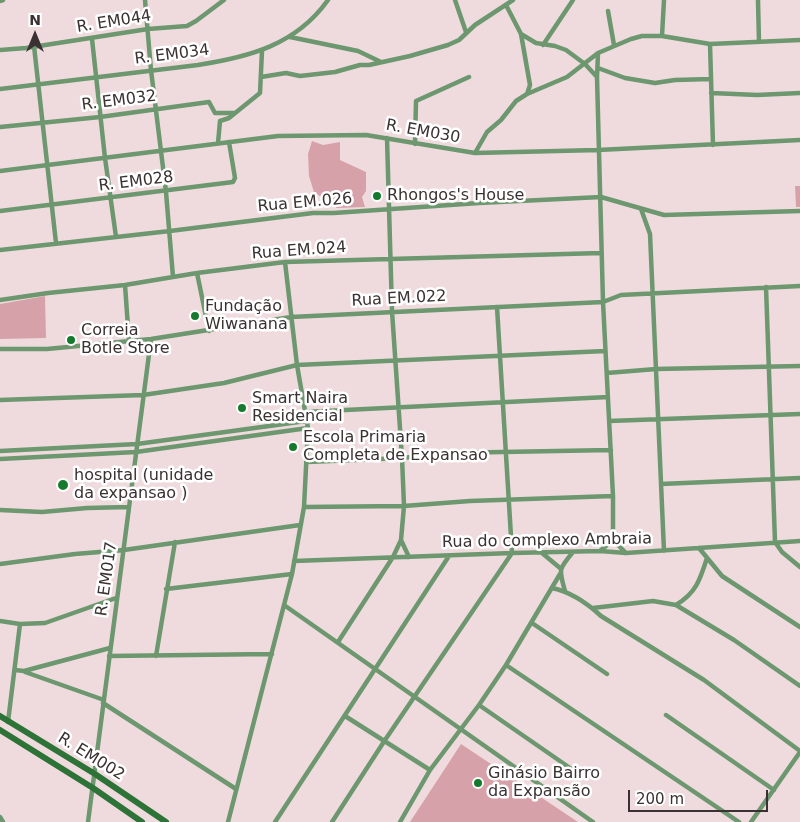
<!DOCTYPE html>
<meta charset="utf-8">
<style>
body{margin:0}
#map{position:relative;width:800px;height:822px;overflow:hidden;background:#efdbdd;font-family:"DejaVu Sans",sans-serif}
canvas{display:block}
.north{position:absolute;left:10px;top:10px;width:50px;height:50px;-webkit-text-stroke:4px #fff;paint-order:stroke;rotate:0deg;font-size:14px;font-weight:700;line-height:20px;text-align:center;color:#393132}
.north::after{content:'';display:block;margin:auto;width:18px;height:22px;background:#393132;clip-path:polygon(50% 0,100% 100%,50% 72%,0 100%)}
.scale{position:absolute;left:628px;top:790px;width:140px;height:22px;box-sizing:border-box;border:2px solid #393132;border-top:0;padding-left:6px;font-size:15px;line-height:18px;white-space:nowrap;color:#393132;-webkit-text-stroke:4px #fff;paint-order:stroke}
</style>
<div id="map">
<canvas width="800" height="822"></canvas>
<div class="north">N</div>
<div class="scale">200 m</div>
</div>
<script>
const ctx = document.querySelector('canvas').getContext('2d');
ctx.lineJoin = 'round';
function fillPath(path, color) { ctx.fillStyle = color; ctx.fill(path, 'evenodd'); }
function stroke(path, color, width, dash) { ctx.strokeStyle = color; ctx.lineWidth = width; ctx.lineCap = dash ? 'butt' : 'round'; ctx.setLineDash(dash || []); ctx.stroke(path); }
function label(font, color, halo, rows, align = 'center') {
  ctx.font = font + ' "DejaVu Sans",sans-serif'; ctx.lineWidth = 5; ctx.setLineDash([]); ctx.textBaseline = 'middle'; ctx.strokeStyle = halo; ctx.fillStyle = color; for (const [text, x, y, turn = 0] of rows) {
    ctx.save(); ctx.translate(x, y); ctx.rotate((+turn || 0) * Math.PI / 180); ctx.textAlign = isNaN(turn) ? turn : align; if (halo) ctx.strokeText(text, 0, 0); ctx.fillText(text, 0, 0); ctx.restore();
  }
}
const green = new Path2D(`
 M 312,141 L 323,145 L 340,142 L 340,160 L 366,172 L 366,191 L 362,197 L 365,207 L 337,208 L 314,192 L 309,176 L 308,154 Z
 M 795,186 L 800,186 L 800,207 L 796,207 Z
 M 45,296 L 46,338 L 0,339 L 0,304 Z
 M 461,744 L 578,822 L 410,822 Z`);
const street = new Path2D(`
 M 145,0 L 151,70 L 166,192 L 173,277
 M 455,0 L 466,32
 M 758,0 L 759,42
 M 0,1 L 3,0
 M 506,5 L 521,34 L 530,85 L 527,94
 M 608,11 L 614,45
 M 521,34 L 536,43 L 555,46 L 566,50 L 585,64 L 597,77
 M 662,36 L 664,0
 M 290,37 L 358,51 L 381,62
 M 92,39 L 105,158 L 116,237
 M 710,44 L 713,145
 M 543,45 L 573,0
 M 34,46 L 56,243
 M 0,50 L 26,48 L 148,29 L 187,26 L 196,21 L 224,0
 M 598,53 L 597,77 L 603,302 L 613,496 L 613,540 L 626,553
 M 598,68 L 625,78 L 655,83 L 675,80 L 711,79
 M 261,77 L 286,73 L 300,76 L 335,72 L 360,65 L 369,65 L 410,56 L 448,45 L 459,40 L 475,25 L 513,0
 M 0,89 L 198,65 C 249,57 296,45 328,0
 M 711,93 L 757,95 L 800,93
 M 0,127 L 100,117 L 209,102 L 215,113 L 234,113
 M 218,143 L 220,121 L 229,118 L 260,93 L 262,51
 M 415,144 L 416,101 L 469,77
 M 475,153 L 598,150 L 800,140
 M 0,171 L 278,136 L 366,135 L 475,153 L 487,132 L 501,120 L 516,101 L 527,94 L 567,77 L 598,53 L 631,39 L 642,36 L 662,36 L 710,44 L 800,40
 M 641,209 L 650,234 L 664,551
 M 0,211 L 233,182 L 235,178 L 229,142
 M 0,250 L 170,231 L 313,213 L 334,213 L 479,203 L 601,197 L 664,215 L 800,211
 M 197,273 L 209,331
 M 125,285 L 129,341
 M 766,287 L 775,542 L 782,552 L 800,567
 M 0,300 L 48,293 L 125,285 L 197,273 L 285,262 L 601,253
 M 0,349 L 47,349 L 151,339 L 291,317 L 603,302 L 621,295 L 800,286
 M 607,373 L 656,369 L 800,366
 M 0,400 L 143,395 L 224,383 L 297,365 L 605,351
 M 305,412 L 608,397
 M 609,421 L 800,414
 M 0,451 L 137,444 L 306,421
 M 0,459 L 136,452 L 308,428
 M 307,462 L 402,458 L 448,453 L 611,450
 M 661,484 L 800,478
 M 304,507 L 404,506 L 470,501 L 613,496
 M 0,510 L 42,512 L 87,508 L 129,507
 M 401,540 L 409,557
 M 699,548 L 722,576 L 800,627
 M 600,551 L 613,540
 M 542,553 L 560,568
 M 294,561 L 512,553 L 600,551 L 626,553 L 800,541
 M 0,564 L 75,554 L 124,550 L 300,525
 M 552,588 C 571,592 587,603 601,616 L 704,680 L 800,751
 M 166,589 L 292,574
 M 565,591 C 559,569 558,570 573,552
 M 284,605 L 593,822
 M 676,605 C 696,593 700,580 707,558
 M 593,608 L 653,601 L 676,605 L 734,640 L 800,686
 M 0,621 L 20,624 L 45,623 L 116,598
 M 532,623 L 607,674
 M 338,642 L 393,557 L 401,540 L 404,506 L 402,458 L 392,311 L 387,138
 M 109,656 L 272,654
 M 156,656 L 175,542
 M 506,665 L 739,822
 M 15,670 L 24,671 L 110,648
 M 25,672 L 104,700
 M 103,703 L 236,789
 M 479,705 L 583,777
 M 666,715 L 774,790
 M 345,716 L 430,770
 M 8,722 L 20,624
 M 0,817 L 3,822
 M 88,822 L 151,339
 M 228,822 L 292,574 L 304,507 L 308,428 L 297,365 L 285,262
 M 275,822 L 449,556
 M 332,822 L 385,740 L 512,553 L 497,307
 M 400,822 L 430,770 L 479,705 L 506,665 L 560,574
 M 751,822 L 800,752`);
const secondary = new Path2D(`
 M 0,716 L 95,774 L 166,822
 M 0,730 L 93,788 L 142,822`);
const markers = [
 [377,196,5,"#157a2d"],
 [195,316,5,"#157a2d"],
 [71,340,5,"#157a2d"],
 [242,408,5,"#157a2d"],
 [293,447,5,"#157a2d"],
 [63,485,6,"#157a2d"],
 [478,783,5,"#157a2d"]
];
const streetNames = [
 ["R. EM044",114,22,-9],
 ["R. EM034",172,55,-7],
 ["R. EM032",119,101,-7],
 ["R. EM030",423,132,10],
 ["R. EM028",136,182,-7],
 ["Rua EM.026",305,203,-5],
 ["Rua EM.024",299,251,-4],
 ["Rua EM.022",399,299,-3],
 ["Rua do complexo Ambraia",547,541,-1],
 ["R. EM017",107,579,-82],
 ["R. EM002",91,757,32]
];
const poiNames = [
 ["Rhongos's House",387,196],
 ["Fundação",205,307],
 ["Wiwanana",205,325],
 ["Correia",81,331],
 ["Botle Store",81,349],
 ["Smart Naira",252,399],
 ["Residencial",252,417],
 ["Escola Primaria",303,438],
 ["Completa de Expansao",303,456],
 ["hospital (unidade",74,476],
 ["da expansao )",74,494],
 ["Ginásio Bairro",488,774],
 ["da Expansão",488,792]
];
fillPath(green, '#d7a1a9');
stroke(street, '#6c976f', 4.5);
stroke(secondary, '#2d7237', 6);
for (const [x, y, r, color] of markers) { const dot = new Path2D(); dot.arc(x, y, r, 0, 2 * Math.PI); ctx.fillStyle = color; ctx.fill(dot); stroke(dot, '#fff', 2); }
label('16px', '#393132', '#fff', streetNames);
label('16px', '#393132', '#fff', poiNames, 'left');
</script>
